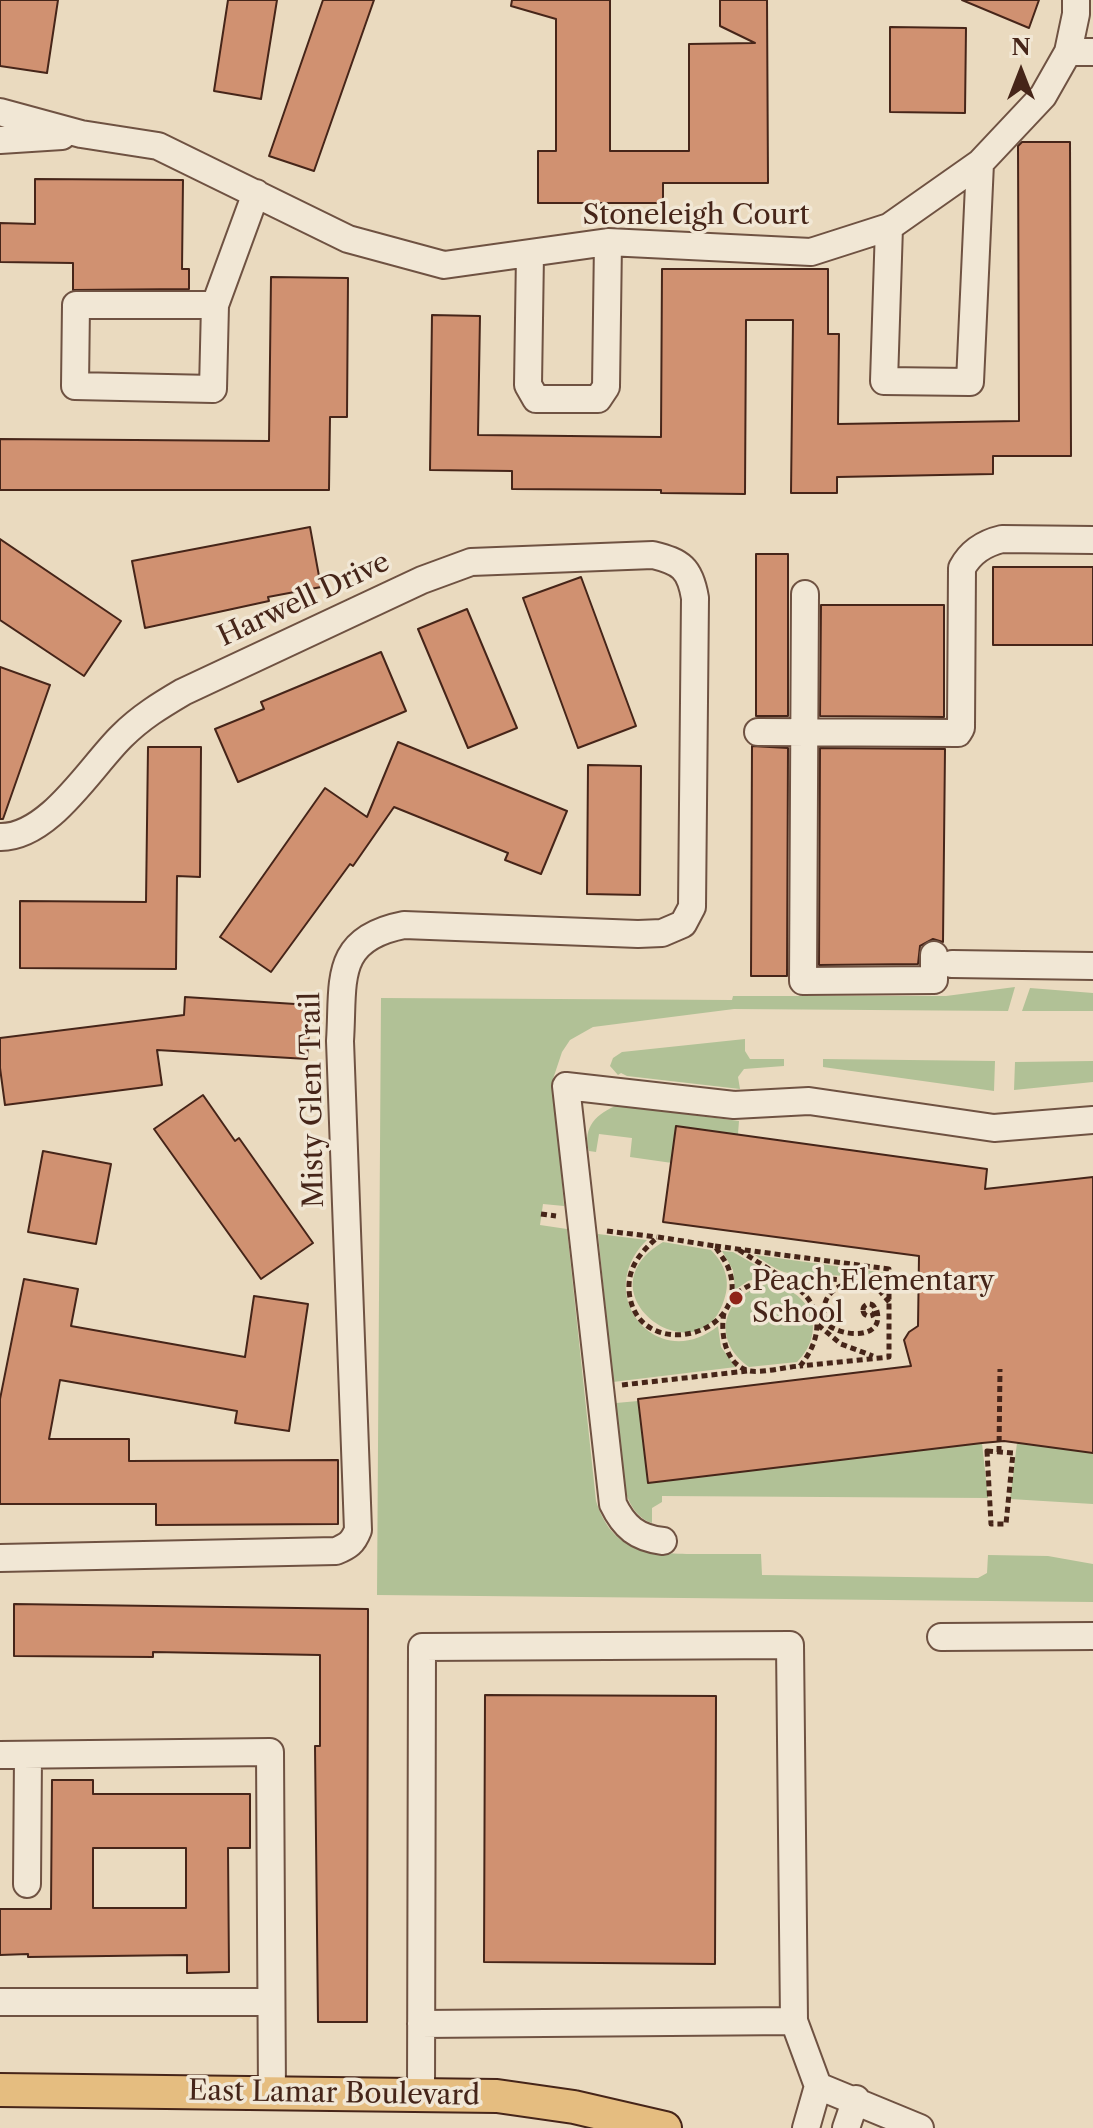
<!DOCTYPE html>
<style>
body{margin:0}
#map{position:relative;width:1093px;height:2128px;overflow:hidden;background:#eadabf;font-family:"Libre Caslon Text",serif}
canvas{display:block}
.north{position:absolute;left:981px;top:32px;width:80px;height:80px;-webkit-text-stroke:6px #f1e7d5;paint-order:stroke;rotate:0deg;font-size:22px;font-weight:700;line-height:32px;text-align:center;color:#462519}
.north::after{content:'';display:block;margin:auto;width:28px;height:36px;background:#462519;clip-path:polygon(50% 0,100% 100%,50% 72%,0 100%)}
</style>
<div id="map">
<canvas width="1093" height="2128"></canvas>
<div class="north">N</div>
</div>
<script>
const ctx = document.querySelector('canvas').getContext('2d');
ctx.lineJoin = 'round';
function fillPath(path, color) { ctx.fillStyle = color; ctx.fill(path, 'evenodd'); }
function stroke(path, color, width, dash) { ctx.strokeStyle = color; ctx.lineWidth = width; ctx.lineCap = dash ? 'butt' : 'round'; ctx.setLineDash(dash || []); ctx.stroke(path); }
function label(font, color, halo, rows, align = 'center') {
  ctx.font = font + ' "Libre Caslon Text",serif'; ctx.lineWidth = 7; ctx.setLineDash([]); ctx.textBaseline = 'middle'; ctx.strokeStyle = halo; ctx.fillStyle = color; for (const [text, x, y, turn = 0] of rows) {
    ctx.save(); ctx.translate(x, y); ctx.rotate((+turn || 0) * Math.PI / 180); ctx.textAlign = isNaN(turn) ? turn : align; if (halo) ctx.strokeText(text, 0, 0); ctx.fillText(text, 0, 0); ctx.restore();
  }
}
const green = new Path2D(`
 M 1015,987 L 1008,1011 L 734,1009 L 593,1027 L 570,1040 L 562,1052 L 553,1079 L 564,1206 L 543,1204 L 540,1225 L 567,1229 L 596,1501 C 612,1551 644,1553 691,1554 C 715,1554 738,1554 761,1554 L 762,1575 L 978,1578 L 987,1573 L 988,1555 L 1048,1556 L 1093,1564 L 1093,1602 L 377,1595 L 381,998 L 732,1000 L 733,996 L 946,996 Z
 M 1030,988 L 1093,993 L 1093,1011 L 1022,1011 Z
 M 745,1039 L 745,1051 L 750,1059 L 784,1059 L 784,1066 L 744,1069 L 738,1077 L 740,1089 L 627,1076 L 621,1073 L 618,1075 L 610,1066 L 613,1058 L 622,1052 Z
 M 823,1059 L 995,1061 L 994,1091 L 823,1067 Z
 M 1093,1061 L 1093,1082 L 1014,1090 L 1015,1062 Z
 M 618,1105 L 739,1121 L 738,1134 L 676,1127 L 672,1163 L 630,1157 L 632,1138 L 599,1134 L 596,1152 L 589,1151 C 582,1127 597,1113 618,1105 Z
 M 598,1234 L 647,1240 C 591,1294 657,1375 718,1326 L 721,1347 L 736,1367 L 613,1382 Z
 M 663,1242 L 711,1250 C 725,1264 731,1281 724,1300 C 699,1380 577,1293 663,1242 Z
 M 722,1251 L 733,1252 L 773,1275 L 748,1281 L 735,1290 L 733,1270 Z
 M 755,1255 L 886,1273 L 886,1290 C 852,1268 824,1279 788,1273 C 777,1271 764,1261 755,1255 Z
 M 767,1284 C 810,1288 829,1330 797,1362 L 749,1367 C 710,1339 723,1295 767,1284 Z
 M 638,1401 L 649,1483 L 982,1443 L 988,1498 L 662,1496 L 662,1502 L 652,1508 L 652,1523 C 614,1511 619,1437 616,1403 Z
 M 1017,1443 L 1093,1453 L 1093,1504 L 1010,1499 Z`);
const building = new Path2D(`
 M 0,0 L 58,0 L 47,73 L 0,66 Z
 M 228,0 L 277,0 L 261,99 L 214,91 Z
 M 323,0 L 374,0 L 314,171 L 269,156 Z
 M 512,0 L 610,0 L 610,151 L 689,151 L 689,44 L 755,43 L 720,26 L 720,0 L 767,0 L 768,183 L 663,183 L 663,203 L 538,203 L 538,151 L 556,151 L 556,19 L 511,6 Z
 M 962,0 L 1039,0 L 1029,28 Z
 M 890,27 L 966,28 L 965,113 L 890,112 Z
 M 1022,142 L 1070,142 L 1071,456 L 993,456 L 993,474 L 837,477 L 837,493 L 791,493 L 793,320 L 746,320 L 745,494 L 661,493 L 661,490 L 512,489 L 512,471 L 430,470 L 432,315 L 480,316 L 478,435 L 661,437 L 662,269 L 828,269 L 828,334 L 839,334 L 838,424 L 1019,421 L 1018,146 Z
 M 35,179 L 183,180 L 182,269 L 189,269 L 189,289 L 73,290 L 73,263 L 0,262 L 0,223 L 35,224 Z
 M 271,277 L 348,278 L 347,417 L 330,417 L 329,490 L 0,490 L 0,439 L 269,441 Z
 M 310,527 L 321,587 L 268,597 L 269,601 L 145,628 L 132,561 Z
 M 0,539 L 121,621 L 84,676 L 0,620 Z
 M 756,554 L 788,554 L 788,716 L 756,716 Z
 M 993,567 L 1093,567 L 1093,645 L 993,645 Z
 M 581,577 L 636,726 L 578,748 L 523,598 Z
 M 821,605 L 944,605 L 944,717 L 820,716 Z
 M 467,609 L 517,728 L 468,748 L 418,629 Z
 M 381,652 L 406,711 L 238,782 L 215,729 L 264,709 L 261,702 Z
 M 0,667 L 50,685 L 3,819 L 0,819 Z
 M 398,742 L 567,811 L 541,874 L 505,860 L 508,853 L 394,807 L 353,866 L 350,864 L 271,972 L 220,937 L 325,788 L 367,817 Z
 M 752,746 L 788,748 L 787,976 L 751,976 Z
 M 148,747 L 201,747 L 200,877 L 177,876 L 176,969 L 20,968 L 20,901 L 146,902 Z
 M 820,748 L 945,749 L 943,942 L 933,939 L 920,946 L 918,964 L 819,965 Z
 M 588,765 L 641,766 L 640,895 L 587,894 Z
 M 185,997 L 311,1005 L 307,1059 L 157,1050 L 162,1085 L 5,1105 L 0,1068 L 0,1038 L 184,1015 Z
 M 203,1095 L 235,1141 L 239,1138 L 313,1243 L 261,1279 L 154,1129 Z
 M 676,1126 L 987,1169 L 985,1189 L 1093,1177 L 1093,1453 L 1004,1441 L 982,1443 L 648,1483 L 638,1399 L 911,1366 L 904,1340 L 909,1332 L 918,1326 L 919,1256 L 663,1222 Z
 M 43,1151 L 111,1164 L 96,1244 L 28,1232 Z
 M 24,1279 L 78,1289 L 71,1326 L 245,1357 L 254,1296 L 308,1304 L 289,1431 L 235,1423 L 237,1411 L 60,1380 L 49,1439 L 129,1439 L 129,1461 L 338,1460 L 338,1524 L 156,1525 L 156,1504 L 0,1504 L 0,1399 Z
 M 14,1604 L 368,1609 L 367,2022 L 318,2022 L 315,1746 L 320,1746 L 320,1655 L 153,1652 L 153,1657 L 14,1656 Z
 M 485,1695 L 716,1696 L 715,1964 L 484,1962 Z
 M 52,1780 L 93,1780 L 93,1794 L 250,1794 L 250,1848 L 228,1848 L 229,1972 L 187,1973 L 187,1955 L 28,1957 L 28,1954 L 0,1955 L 0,1909 L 51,1909 ZM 93,1848 L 186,1848 L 186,1908 L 93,1908 Z`);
const path = new Path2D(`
 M 541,1214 L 556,1216
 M 607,1231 L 657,1237
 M 658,1237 L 715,1246 C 719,1253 725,1260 728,1267 C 756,1338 634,1365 629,1290 C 628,1266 641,1252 658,1237 Z
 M 715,1246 L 889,1269 L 889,1357 L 800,1366
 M 739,1250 L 783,1278 L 818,1278 L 857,1281 L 879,1290 L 889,1302
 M 852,1282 C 830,1287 817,1303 828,1325 C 845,1338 887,1339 876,1308
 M863 1310a6 6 0 1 1 12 0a6 6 0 1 1-12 0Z
 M 724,1313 C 720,1332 725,1366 750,1371 C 764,1373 785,1367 800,1366 C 820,1342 825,1312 800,1290 C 794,1285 788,1283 783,1278 C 761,1282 747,1282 731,1299
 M 818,1325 L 841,1344 L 873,1356
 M 622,1385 L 747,1371
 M 987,1451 L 1013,1453 L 1006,1524 L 991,1524 Z
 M 999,1452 L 1000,1369`);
const minor = new Path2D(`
 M 1068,52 L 1093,52
 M 0,112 L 81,134 L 158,146 L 348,239 L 444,265 L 608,242 L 811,252 L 889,227 L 980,163 L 1043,96 L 1068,52 L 1076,14 L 1076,0
 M 0,140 L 62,136
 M 889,227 L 884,381 L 970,382 L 980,163
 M 530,254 L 528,385 L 536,399 L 598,399 L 606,387 L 608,242
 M 215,305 L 76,305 L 75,386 L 213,389 L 215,305 L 256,193
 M 805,594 L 803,981 L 934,980 L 934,955
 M 758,732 L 958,733 L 961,728 L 962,568 C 971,551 985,543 1002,539 L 1093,540
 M 0,837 C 49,838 91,766 122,736 C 141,717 161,705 183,692 L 422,580 L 471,562 L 653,555 C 681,562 690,568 695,598 L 692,907 L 683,924 L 662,933 L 638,934 L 404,925 C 332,939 344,982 340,1041 L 358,1530 C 353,1543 348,1546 336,1551 L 0,1558
 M 952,964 L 1093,966
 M 663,1541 C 637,1538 624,1527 613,1504 L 566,1086 L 734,1105 L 809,1101 L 994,1128 L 1093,1120
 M 941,1637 L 1093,1636
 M 0,1755 L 270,1752 L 272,2094
 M 27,1884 L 28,1756
 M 0,2002 L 271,2002
 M 421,2024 L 794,2021
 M 818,2086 L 920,2128
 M 421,2093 L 422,1647 L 790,1645 L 794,2021 L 818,2086 L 806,2128
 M 846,2128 L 856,2099`);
const major = new Path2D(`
 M 0,2090 L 497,2096 L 574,2107 L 665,2128`);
const markers = [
 [736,1298,8,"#8f2418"]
];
const streetNames = [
 ["Stoneleigh Court",696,216],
 ["Harwell Drive",304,600,-25],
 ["Misty Glen Trail",313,1100,-91],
 ["East Lamar Boulevard",334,2094,1]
];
const poiNames = [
 ["Peach Elementary",752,1282],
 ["School",752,1314]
];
fillPath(green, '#b1c196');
fillPath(building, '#d09171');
stroke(building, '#462519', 2);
stroke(minor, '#6f5242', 30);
stroke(major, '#462519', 36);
stroke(path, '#462519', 5, [6, 4]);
stroke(minor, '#f1e7d5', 26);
stroke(major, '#e5bd80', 32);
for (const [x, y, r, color] of markers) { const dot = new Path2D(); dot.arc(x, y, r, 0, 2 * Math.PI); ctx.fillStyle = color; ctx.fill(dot); stroke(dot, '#f1e7d5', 3); }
label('28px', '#462519', '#f1e7d5', streetNames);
label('28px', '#462519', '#f1e7d5', poiNames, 'left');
</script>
